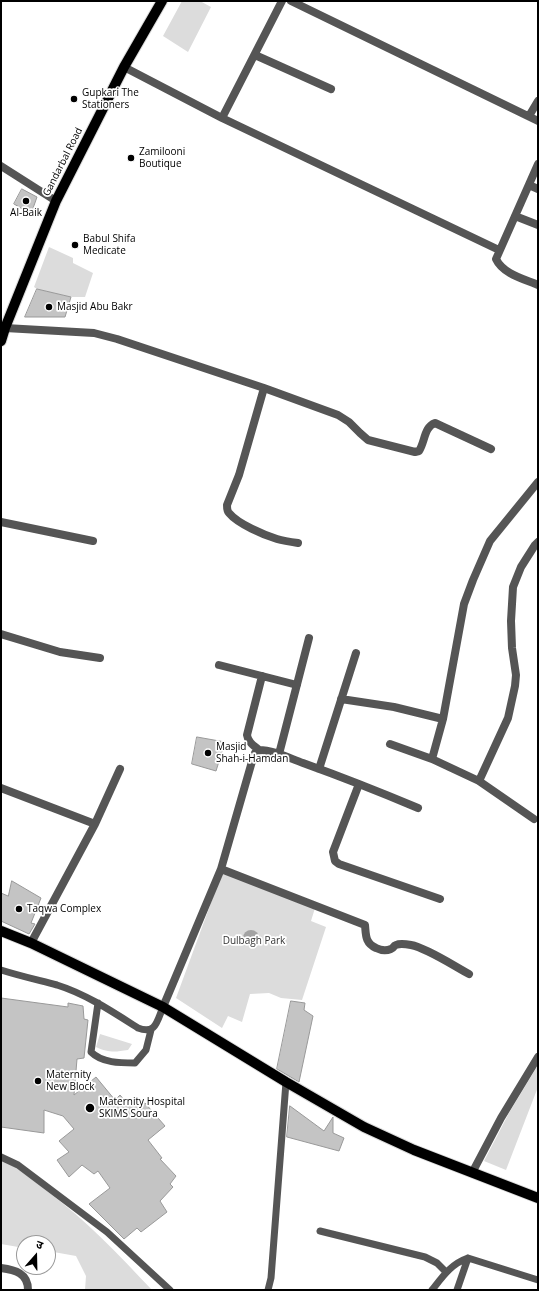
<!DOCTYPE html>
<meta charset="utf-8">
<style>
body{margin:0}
#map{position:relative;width:539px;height:1291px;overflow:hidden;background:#fff;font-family:"Open Sans","Noto Sans Devanagari",sans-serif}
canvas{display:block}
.frame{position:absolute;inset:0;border:2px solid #000;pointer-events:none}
.north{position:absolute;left:16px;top:1235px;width:40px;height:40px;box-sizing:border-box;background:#fff;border:1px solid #999;border-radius:50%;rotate:20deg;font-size:11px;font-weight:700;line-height:16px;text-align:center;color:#000}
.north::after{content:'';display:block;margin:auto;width:14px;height:18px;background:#000;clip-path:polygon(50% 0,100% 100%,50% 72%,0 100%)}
</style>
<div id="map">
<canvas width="539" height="1291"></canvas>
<div class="frame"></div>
<div class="north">उ</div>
</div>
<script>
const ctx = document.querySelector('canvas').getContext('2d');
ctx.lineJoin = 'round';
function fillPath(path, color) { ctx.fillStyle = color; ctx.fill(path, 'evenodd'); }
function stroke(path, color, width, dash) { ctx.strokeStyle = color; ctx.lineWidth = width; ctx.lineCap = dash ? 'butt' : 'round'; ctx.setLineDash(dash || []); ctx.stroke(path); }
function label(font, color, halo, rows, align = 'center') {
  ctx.font = font + ' "Open Sans",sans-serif'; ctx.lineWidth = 3.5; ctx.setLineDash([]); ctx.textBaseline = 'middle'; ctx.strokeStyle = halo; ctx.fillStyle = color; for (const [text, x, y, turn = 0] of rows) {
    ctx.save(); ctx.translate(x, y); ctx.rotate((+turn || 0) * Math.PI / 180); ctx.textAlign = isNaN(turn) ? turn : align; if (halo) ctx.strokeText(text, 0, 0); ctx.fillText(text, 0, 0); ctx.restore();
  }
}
const green = new Path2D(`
 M 182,1 L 200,1 L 211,7 L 188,52 L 163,36 Z
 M 49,247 L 73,258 L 73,263 L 93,273 L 85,297 L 71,297 L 37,289 L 34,287 Z
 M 222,873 L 315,908 L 311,921 L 326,927 L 302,1000 L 281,998 L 269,993 L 250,994 L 242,1022 L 228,1016 L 222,1028 L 176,998 Z
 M 100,1034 L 132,1044 L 128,1050 C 115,1052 109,1053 96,1047 Z
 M 538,1065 L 538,1087 L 506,1170 L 484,1161 L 509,1113 Z
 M 1,1160 C 20,1169 31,1178 47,1191 C 87,1221 118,1254 152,1290 L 85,1290 L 86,1276 L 76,1256 L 48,1251 L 48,1243 L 24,1243 L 24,1248 L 1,1244 Z`);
const water = new Path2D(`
 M243 938a8 8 0 1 1 16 0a8 8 0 1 1-16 0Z`);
const building = new Path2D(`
 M 22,189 L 37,197 L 31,214 L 14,204 Z
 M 37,289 L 71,297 L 65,317 L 25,317 Z
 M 197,737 L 225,742 L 216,771 L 192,764 Z
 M 12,881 L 41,898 L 31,923 L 35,924 L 29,934 L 1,921 L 1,893 L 8,896 Z
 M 1,998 L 68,1007 L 68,1003 L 83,1006 L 84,1019 L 88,1020 L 84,1058 L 77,1059 L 74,1095 L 96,1077 L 115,1100 L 120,1095 L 126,1102 L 145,1103 L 165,1126 L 148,1140 L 162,1158 L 160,1159 L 176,1176 L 170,1184 L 173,1187 L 160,1201 L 167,1212 L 141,1232 L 137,1228 L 124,1239 L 89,1204 L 110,1188 L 98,1171 L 94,1174 L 82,1165 L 69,1177 L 57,1160 L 69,1152 L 59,1141 L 74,1129 L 63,1116 L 44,1110 L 44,1133 L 1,1127 Z
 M 291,1001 L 305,1003 L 304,1010 L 313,1016 L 299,1082 L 277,1069 Z
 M 290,1106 L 324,1131 L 333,1117 L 333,1133 L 344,1138 L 339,1151 L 287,1137 Z`);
const lane = new Path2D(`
 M 1,970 C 20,976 38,980 57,985 C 86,994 113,1012 138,1028 C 156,1035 157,1021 163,1007
 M 98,1003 L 91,1052 C 102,1063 120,1063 135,1063 L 146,1050 L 151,1030
 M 1,1157 L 18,1165 L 107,1232 L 170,1290
 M 320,1231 L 425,1257 L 437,1263 L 446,1272
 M 268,1290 L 271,1278 L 286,1082
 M 432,1290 C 443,1276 451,1264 468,1258 L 538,1280
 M 457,1290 L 468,1258`);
const street = new Path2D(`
 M 291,1 L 538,121
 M 255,55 L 331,89
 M 124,67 L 222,118 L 499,250
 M 529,116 L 538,101
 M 222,118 L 282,1
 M 538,164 L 496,259 C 503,274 524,279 538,285
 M 1,166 L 56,201
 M 529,185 L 538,189
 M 515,216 L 538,225
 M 5,328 L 94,333 L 117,339 L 264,388 L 338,415 L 349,422 L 360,433 L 368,440 L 415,452 L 419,451 C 425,442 424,427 435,423 L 491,449
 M 264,388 L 239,475 L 227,505 C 227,508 227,511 229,513 C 238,524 264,535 277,539 C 284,541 291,542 298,543
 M 1,522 L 93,541
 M 1,634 L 60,652 L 100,658
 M 219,665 L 297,685
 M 341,699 L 394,707 L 443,719
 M 390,744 L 432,759 L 479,781 L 534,819
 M 259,750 C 253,745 248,742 247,735 L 262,676
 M 279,754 L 309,638
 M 432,759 L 443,719 L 464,604 L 473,580 L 490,541 L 538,482
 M 319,769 L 356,653
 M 479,781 L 508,718 L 515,686 L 516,675 L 512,648 L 511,621 L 513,587 L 521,567 L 535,545 L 538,542
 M 359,784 L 333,852 L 335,861 L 339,864 L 440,899
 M 1,788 L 95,824
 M 221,869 L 365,925 C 366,935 365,943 376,948 C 380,950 386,951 391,949 C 394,948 393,946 396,945 C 400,943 406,944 411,945 C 427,948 454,966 469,974
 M 31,943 L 95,824 L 120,769
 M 163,1007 L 221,869 L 253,758 L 255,753 L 259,750 C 273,750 289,758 303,763 C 342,777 380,792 418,808
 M 472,1173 L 501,1118 L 538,1057
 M 1,1268 C 15,1270 28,1273 28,1290`);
const primary = new Path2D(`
 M 1,341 L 5,328 L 56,201 L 124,67 L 162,1
 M 1,931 L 31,943 L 163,1007 L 286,1082 L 364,1127 L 414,1150 L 538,1198`);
const markers = [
 [74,99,4,"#000"],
 [131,158,4,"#000"],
 [26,201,4,"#000"],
 [75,245,4,"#000"],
 [49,307,4,"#000"],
 [208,753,4,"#000"],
 [19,909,4,"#000"],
 [38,1081,4,"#000"],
 [90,1108,5,"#000"]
];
const poiNames = [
 ["Gupkari The",82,93],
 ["Stationers",82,105],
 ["Zamilooni",139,152],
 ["Boutique",139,164],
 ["Al-Baik",26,213,"center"],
 ["Babul Shifa",83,239],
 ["Medicate",83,251],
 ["Masjid Abu Bakr",57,307],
 ["Masjid",216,747],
 ["Shah-i-Hamdan",216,759],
 ["Taqwa Complex",27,909],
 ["Maternity",46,1075],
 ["New Block",46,1087],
 ["Maternity Hospital",99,1102],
 ["SKIMS Soura",99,1114]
];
const streetNames = [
 ["Gandarbal Road",63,162,-63]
];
const parkNames = [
 ["Dulbagh Park",254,941]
];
fillPath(green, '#dcdcdc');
fillPath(water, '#a3a3a3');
fillPath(building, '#c4c4c4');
stroke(building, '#999', 1);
stroke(primary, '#dbdbdb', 12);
stroke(lane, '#555', 7);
stroke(street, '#555', 8);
stroke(primary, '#000', 10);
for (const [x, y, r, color] of markers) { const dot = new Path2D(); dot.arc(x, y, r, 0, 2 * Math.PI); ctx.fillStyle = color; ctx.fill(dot); stroke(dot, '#fff', 1.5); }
label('10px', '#000', '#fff', poiNames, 'left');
label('10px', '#000', '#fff', streetNames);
label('10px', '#333', '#fff', parkNames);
</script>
